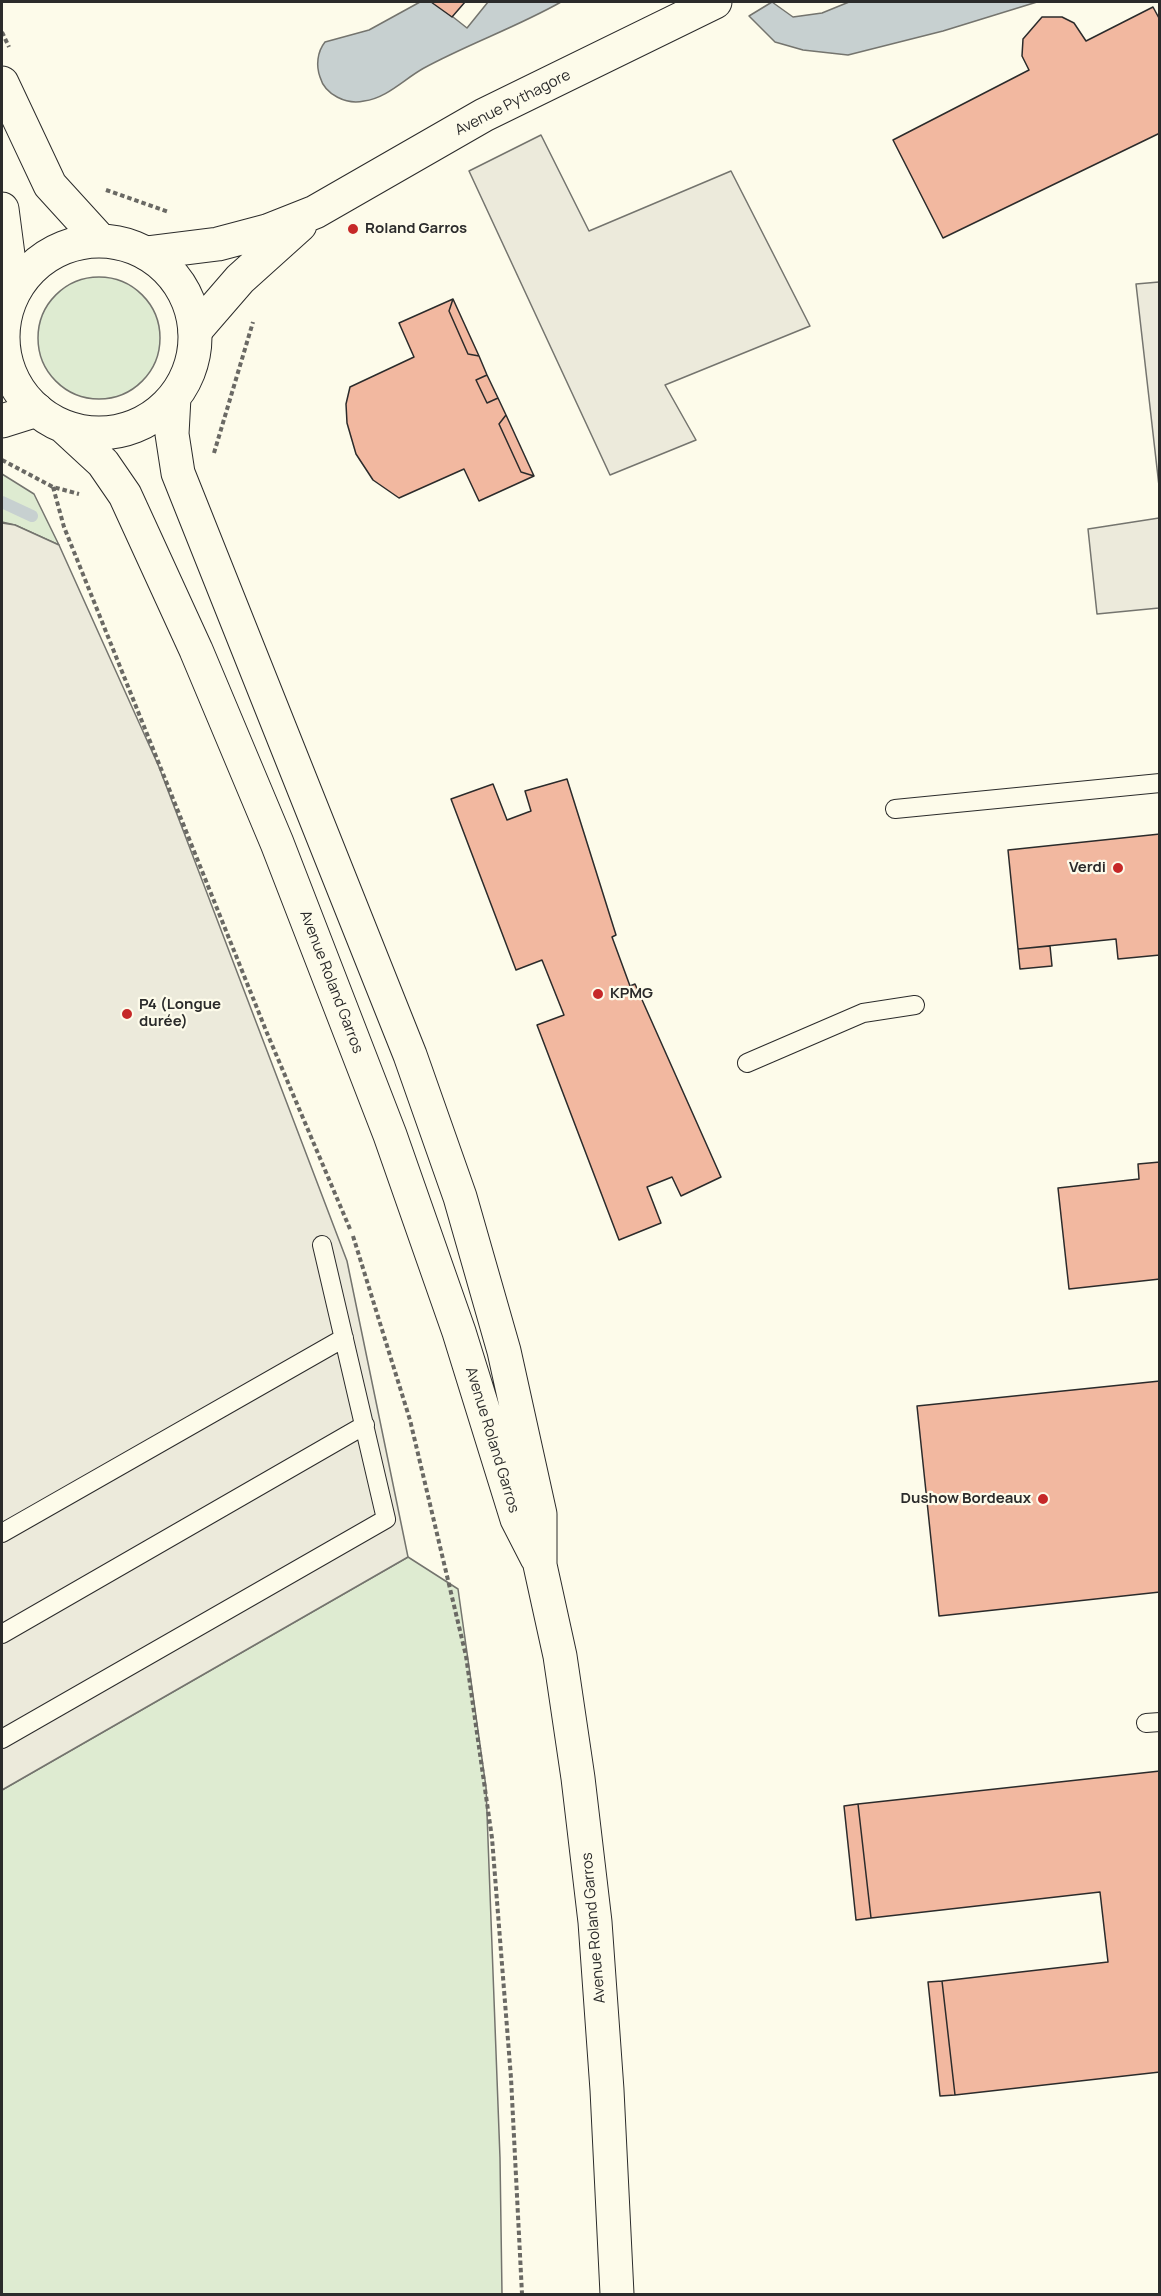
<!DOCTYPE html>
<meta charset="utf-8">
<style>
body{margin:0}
#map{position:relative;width:1161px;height:2296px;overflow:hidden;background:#fdfbea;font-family:Manrope,sans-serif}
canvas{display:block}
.frame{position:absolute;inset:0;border:3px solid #2b2b2b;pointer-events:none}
</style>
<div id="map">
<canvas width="1161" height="2296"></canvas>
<div class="frame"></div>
</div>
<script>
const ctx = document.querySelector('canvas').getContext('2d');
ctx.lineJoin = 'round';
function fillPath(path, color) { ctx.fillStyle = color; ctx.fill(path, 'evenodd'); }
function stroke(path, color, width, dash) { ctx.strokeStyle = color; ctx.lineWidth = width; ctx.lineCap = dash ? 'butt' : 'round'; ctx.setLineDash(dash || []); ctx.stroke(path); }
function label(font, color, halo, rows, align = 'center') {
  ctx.font = font + ' Manrope,sans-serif'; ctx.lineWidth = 4.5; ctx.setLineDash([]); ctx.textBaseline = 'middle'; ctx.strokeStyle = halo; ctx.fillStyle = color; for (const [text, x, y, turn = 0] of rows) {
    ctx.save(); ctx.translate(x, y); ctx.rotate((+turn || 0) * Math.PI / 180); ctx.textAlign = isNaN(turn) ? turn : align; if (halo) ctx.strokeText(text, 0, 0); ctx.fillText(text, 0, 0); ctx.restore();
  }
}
const green = new Path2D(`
 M38 338a61 61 0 1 1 122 0a61 61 0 1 1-122 0Z
 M 2,474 L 34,494 L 59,545 L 15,525 L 2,522 Z
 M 408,1557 L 458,1589 L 486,1787 L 500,2158 L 502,2294 L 2,2294 L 2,1790 Z`);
const parking = new Path2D(`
 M 541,135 L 589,231 L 731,171 L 810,326 L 665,385 L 696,440 L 610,475 L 469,171 Z
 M 1159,282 L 1160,282 L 1159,486 L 1136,284 Z
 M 1159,518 L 1159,608 L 1097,614 L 1088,529 Z
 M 2,523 L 15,525 L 59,545 L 159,767 L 347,1261 L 408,1557 L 2,1790 Z`);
const water = new Path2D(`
 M 420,2 L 434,2 L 467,28 L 488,2 L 561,2 C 517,27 468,44 424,68 C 404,79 387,98 364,101 C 347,105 325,95 320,77 C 316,66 317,52 325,42 L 369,30 Z
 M 772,2 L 793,17 L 822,13 L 849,2 L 1037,2 L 943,31 L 848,55 L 803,50 L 775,42 L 749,16 Z`);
const stream = new Path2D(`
 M 2,502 L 32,516`);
const building = new Path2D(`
 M 431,2 L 465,2 L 452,17 Z
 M 1153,7 L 1160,20 L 1160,133 L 943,238 L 893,140 L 1029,70 L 1022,56 L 1023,39 L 1042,17 L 1062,17 L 1074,23 L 1086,41 Z
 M 453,299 L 449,311 L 468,354 L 479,356 L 487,375 L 476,380 L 487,403 L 498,398 L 506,415 L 499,424 L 521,472 L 534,476 L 479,501 L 464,469 L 399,498 L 373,480 L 356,454 L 347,423 L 346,404 L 350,387 L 414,357 L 399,323 Z
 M 453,299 L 479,356 L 468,354 L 449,311 Z
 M 487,375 L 498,398 L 487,403 L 476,380 Z
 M 506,415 L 534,476 L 521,472 L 499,424 Z
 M 567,779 L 616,935 L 612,937 L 630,986 L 635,984 L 721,1177 L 681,1196 L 672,1177 L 647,1187 L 661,1223 L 619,1240 L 537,1025 L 564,1015 L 542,960 L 516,970 L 451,799 L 493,784 L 507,820 L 531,811 L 525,791 Z
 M 1160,834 L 1160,955 L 1118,959 L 1116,939 L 1018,949 L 1008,850 Z
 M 1050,946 L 1052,966 L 1020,969 L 1018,949 Z
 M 1160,1162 L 1160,1279 L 1069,1289 L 1058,1188 L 1139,1179 L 1138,1164 Z
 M 1160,1381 L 1160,1592 L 939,1616 L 917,1406 Z
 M 1160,1771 L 1160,2072 L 955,2095 L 942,1981 L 1108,1962 L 1100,1892 L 871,1918 L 858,1804 Z
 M 858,1804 L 871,1918 L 856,1920 L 844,1806 Z
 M 942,1981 L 955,2095 L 940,2096 L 928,1982 Z`);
const path = new Path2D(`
 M 2,32 L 9,47
 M 106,190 L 169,212
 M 214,453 L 253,322
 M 2,460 L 53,487 L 79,494
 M 53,487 L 64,527 L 267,1033 L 350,1229
 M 353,1236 L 410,1420 L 466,1656 L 492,1838 L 511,2078 L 522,2294`);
const lane = new Path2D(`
 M 895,809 L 1160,783
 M 747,1063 L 863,1013 L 915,1005
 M 2,1533 L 344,1338
 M 2,1634 L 365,1425
 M 1146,1723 L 1160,1722
 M 2,1739 L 386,1519 L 322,1245`);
const street = new Path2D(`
 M 146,253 L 218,244 L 267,231 L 315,212 L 484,115 L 715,2
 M 195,331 L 240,279 L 300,225
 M 2,421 L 37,410`);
const primary = new Path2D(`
 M 2,83 L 50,185 L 101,241
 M 2,209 L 13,293
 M3 337a96 96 0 1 1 192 0a96 96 0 1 1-192 0Z
 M 174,397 L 172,434 L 178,473 L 410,1055 L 460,1197 L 504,1351 L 540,1514 L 540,1565 L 560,1656 L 578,1778 L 595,1922 L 607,2090 L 617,2294
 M 64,427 L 103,463 L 125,495 L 196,650 L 277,843 L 390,1135 L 459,1332 L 517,1519 L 537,1558`);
const markers = [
 [353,229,6,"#c62828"],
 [1118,868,6,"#c62828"],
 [598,994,6,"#c62828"],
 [127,1014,6,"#c62828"],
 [1043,1499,6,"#c62828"]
];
const streetNames = [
 ["Avenue Pythagore",513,103,-27],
 ["Avenue Roland Garros",331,982,69],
 ["Avenue Roland Garros",492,1440,73],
 ["Avenue Roland Garros",594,1928,-95]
];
const poiNames = [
 ["Roland Garros",365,229],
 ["Verdi",1106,868,"right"],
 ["KPMG",610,994],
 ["P4 (Longue",139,1005],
 ["durée)",139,1022],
 ["Dushow Bordeaux",1031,1499,"right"]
];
fillPath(green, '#deebd1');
stroke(green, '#74746e', 1.5);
fillPath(parking, '#eceadb');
stroke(parking, '#74746e', 1.5);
fillPath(water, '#c7d0d0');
stroke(water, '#74746e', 1.5);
stroke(stream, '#c7d0d0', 12);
fillPath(building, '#f2b8a0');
stroke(building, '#2b2b2b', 1.5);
stroke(lane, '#2b2b2b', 20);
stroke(street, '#2b2b2b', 35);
stroke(primary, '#2b2b2b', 35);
stroke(path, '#6a6964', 4, [4.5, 3]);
stroke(lane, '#fdfbea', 18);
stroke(street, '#fdfbea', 33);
stroke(primary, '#fdfbea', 33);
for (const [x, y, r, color] of markers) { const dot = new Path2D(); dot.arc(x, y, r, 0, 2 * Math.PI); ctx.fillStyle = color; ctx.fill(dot); stroke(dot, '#fdfbea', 2); }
label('15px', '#2b2b2b', '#fdfbea', streetNames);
label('bold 15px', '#2b2b2b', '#fdfbea', poiNames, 'left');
</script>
